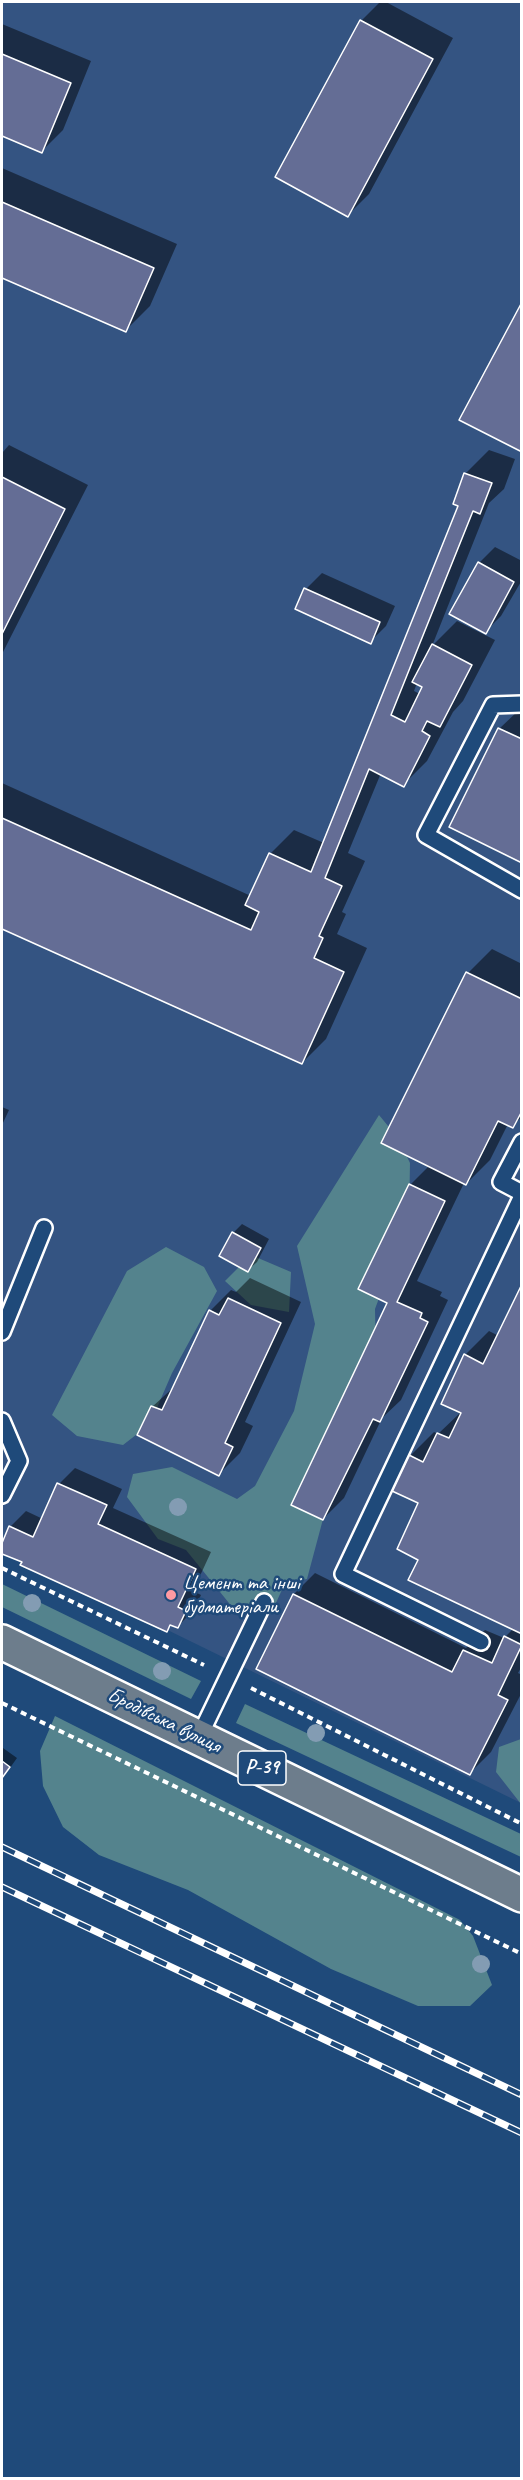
<!DOCTYPE html>
<meta charset="utf-8">
<style>
body{margin:0}
#map{position:relative;width:523px;height:2480px;overflow:hidden;background:#1f4a7a;font-family:Caveat,sans-serif}
canvas{display:block}
.frame{position:absolute;inset:0;border:3px solid #fff;pointer-events:none}
</style>
<div id="map">
<canvas width="523" height="2480"></canvas>
<div class="frame"></div>
</div>
<script>
const ctx = document.querySelector('canvas').getContext('2d');
ctx.lineJoin = 'round';
function fillPath(path, color) { ctx.fillStyle = color; ctx.fill(path, 'evenodd'); }
function stroke(path, color, width, dash) { ctx.strokeStyle = color; ctx.lineWidth = width; ctx.lineCap = dash ? 'butt' : 'round'; ctx.setLineDash(dash || []); ctx.stroke(path); }
function label(font, color, halo, rows, align = 'center') {
  ctx.font = font + ' Caveat,sans-serif'; ctx.lineWidth = 5; ctx.setLineDash([]); ctx.textBaseline = 'middle'; ctx.strokeStyle = halo; ctx.fillStyle = color; for (const [text, x, y, turn = 0] of rows) {
    ctx.save(); ctx.translate(x, y); ctx.rotate((+turn || 0) * Math.PI / 180); ctx.textAlign = isNaN(turn) ? turn : align; if (halo) ctx.strokeText(text, 0, 0); ctx.fillText(text, 0, 0); ctx.restore();
  }
}
const built = new Path2D(`
 M 2,2 L 521,2 L 521,1803 L 2,1549 Z`);
const green = new Path2D(`
 M 379,1115 L 398,1138 L 410,1163 L 409,1217 L 375,1309 L 376,1360 L 334,1478 L 307,1579 L 285,1583 L 271,1614 L 233,1608 L 186,1550 L 158,1539 L 127,1497 L 133,1474 L 172,1467 L 237,1499 L 255,1486 L 294,1411 L 315,1324 L 297,1246 Z
 M 166,1247 L 204,1267 L 217,1291 L 172,1373 L 150,1424 L 123,1445 L 77,1436 L 52,1415 L 127,1271 Z
 M 251,1255 L 291,1272 L 289,1312 L 251,1305 L 225,1281 Z
 M 2,1584 L 201,1681 L 191,1699 L 2,1607 Z
 M 245,1704 L 521,1834 L 521,1857 L 236,1723 Z
 M 55,1716 L 460,1920 L 473,1936 L 492,1985 L 470,2006 L 418,2006 L 331,1969 L 188,1890 L 99,1855 L 63,1827 L 43,1786 L 40,1751 Z
 M 521,1739 L 522,1739 L 521,1804 L 496,1772 L 499,1747 Z`);
const shadow = new Path2D(`
 M 380,2 L 386,2 L 453,38 L 369,194 L 348,215 L 277,177 L 361,21 Z
 M 2,24 L 91,61 L 63,130 L 42,151 L 2,134 Z
 M 2,168 L 177,244 L 150,306 L 126,330 L 2,277 Z
 M 9,445 L 88,485 L 2,654 L 2,453 Z
 M 489,450 L 515,459 L 504,489 L 489,503 L 432,646 L 457,621 L 495,640 L 463,701 L 453,712 L 427,761 L 403,785 L 381,773 L 348,853 L 365,861 L 342,912 L 346,914 L 337,934 L 367,948 L 326,1039 L 302,1063 L 2,927 L 2,783 L 251,896 L 270,854 L 294,830 L 324,843 L 460,505 L 465,474 ZM 417,683 L 424,686 L 420,694 L 414,691 Z
 M 495,547 L 522,561 L 522,580 L 501,616 L 485,632 L 479,563 Z
 M 322,573 L 395,606 L 386,626 L 370,642 L 297,609 L 306,589 Z
 M 522,707 L 522,861 L 499,729 Z
 M 492,949 L 522,964 L 522,1117 L 512,1126 L 508,1124 L 490,1160 L 466,1184 L 464,1183 L 417,1281 L 442,1292 L 440,1296 L 448,1300 L 401,1400 L 382,1418 L 344,1498 L 323,1519 L 389,1302 L 410,1185 L 430,1165 L 383,1142 L 468,973 Z
 M 2,1107 L 9,1110 L 2,1125 Z
 M 242,1224 L 269,1239 L 257,1262 L 248,1270 L 233,1233 Z
 M 250,1278 L 301,1302 L 245,1422 L 253,1426 L 240,1453 L 219,1474 L 152,1407 L 175,1386 L 210,1311 L 231,1290 L 236,1292 Z
 M 522,1288 L 522,1666 L 518,1673 L 522,1675 L 522,1692 L 491,1752 L 470,1773 L 258,1668 L 294,1594 L 315,1573 L 466,1648 L 485,1630 L 504,1638 L 513,1629 L 420,1559 L 420,1503 L 410,1456 L 434,1432 L 438,1434 L 461,1412 L 465,1355 L 489,1331 L 499,1336 Z
 M 75,1468 L 122,1489 L 113,1508 L 211,1552 L 193,1591 L 201,1595 L 194,1610 L 178,1626 L 172,1624 L 166,1630 L 2,1552 L 2,1547 L 10,1527 L 26,1511 L 43,1519 L 59,1484 Z
 M 3,1748 L 17,1758 L 2,1779 L 2,1750 Z`);
const building = new Path2D(`
 M 360,20 L 433,59 L 348,217 L 275,177 Z
 M 2,54 L 71,83 L 42,153 L 2,136 Z
 M 2,202 L 154,268 L 126,332 L 2,278 Z
 M 522,302 L 522,452 L 459,420 Z
 M 464,473 L 492,483 L 480,514 L 473,511 L 391,715 L 405,722 L 422,687 L 412,682 L 432,644 L 472,665 L 440,727 L 427,721 L 422,731 L 430,736 L 404,787 L 369,769 L 325,878 L 342,886 L 319,936 L 323,938 L 314,958 L 344,972 L 302,1064 L 2,929 L 2,818 L 251,930 L 259,912 L 245,905 L 269,853 L 311,872 L 458,506 L 453,504 Z
 M 2,477 L 65,509 L 2,634 Z
 M 478,562 L 514,582 L 486,634 L 449,614 Z
 M 304,588 L 380,622 L 371,644 L 295,609 Z
 M 498,728 L 522,739 L 522,863 L 449,827 Z
 M 466,972 L 522,999 L 522,1111 L 513,1128 L 498,1121 L 466,1185 L 381,1143 Z
 M 409,1184 L 445,1201 L 397,1302 L 422,1313 L 420,1318 L 428,1322 L 380,1422 L 373,1419 L 323,1520 L 291,1505 L 387,1303 L 358,1289 Z
 M 232,1232 L 261,1248 L 248,1272 L 219,1256 Z
 M 522,1284 L 522,1634 L 408,1580 L 418,1560 L 397,1549 L 418,1503 L 392,1491 L 409,1455 L 423,1462 L 437,1433 L 449,1438 L 461,1413 L 441,1404 L 464,1354 L 483,1364 Z
 M 228,1298 L 281,1323 L 225,1443 L 233,1447 L 219,1476 L 137,1435 L 151,1406 L 162,1410 L 209,1310 L 219,1315 Z
 M 57,1483 L 107,1505 L 98,1524 L 196,1569 L 178,1607 L 186,1611 L 178,1628 L 170,1625 L 167,1632 L 20,1565 L 22,1562 L 2,1554 L 2,1543 L 9,1526 L 33,1537 Z
 M 293,1594 L 452,1672 L 463,1650 L 492,1663 L 504,1636 L 522,1645 L 498,1695 L 508,1700 L 470,1775 L 256,1669 Z
 M 2,1761 L 10,1767 L 2,1778 Z`);
const path = new Path2D(`
 M 2,1568 L 204,1665
 M 251,1688 L 522,1824
 M 2,1703 L 522,1954`);
const lane = new Path2D(`
 M 522,704 L 493,705 L 426,835 L 522,890
 M 522,1142 L 501,1182 L 522,1193
 M 2,1332 L 44,1228
 M 2,1421 L 19,1461 L 2,1495
 M 481,1642 L 343,1574 L 522,1196
 M 199,1737 L 264,1602`);
const primary = new Path2D(`
 M 2,1642 L 522,1895`);
const rail = new Path2D(`
 M 2,1847 L 522,2095
 M 2,1887 L 522,2133`);
const trees = [
 [178,1507],
 [32,1603],
 [162,1671],
 [316,1733],
 [481,1964]
];
const markers = [
 [171,1595,6,"#ff9aa2"]
];
const shields = [
 [262,1768,48]
];
const shieldNames = [
 ["Р-39",262,1768]
];
const poiNames = [
 ["Цемент та інші",183,1583],
 ["будматеріали",183,1607]
];
const streetNames = [
 ["Бродівська вулиця",164,1721,26]
];
fillPath(built, '#345482');
fillPath(green, '#54838d');
fillPath(shadow, '#0007');
fillPath(building, '#646d95');
stroke(building, '#fff', 1.5);
stroke(lane, '#fff', 20);
stroke(primary, '#fff', 38);
stroke(path, '#fff', 4, [6, 4.5]);
stroke(lane, '#1f4a7a', 15);
stroke(primary, '#6d7d8c', 33);
stroke(rail, '#fff', 7);
stroke(rail, '#1f4a7a', 4.5, [14]);
ctx.fillStyle = '#839cb3';
for (const [x, y] of trees) { ctx.beginPath(); ctx.arc(x, y, 9, 0, 2 * Math.PI); ctx.fill(); }
for (const [x, y, r, color] of markers) { const dot = new Path2D(); dot.arc(x, y, r, 0, 2 * Math.PI); ctx.fillStyle = color; ctx.fill(dot); stroke(dot, '#1f4a7a', 2); }
for (const [x, y, w] of shields) { const box = new Path2D(); box.roundRect(x - w / 2, y - 17, w, 34, 4.5); ctx.fillStyle = '#1f4a7a'; ctx.fill(box); stroke(box, '#fff', 1.5); }
label('bold 20px', '#fff', null, shieldNames);
label('21px', '#fff', '#1f4a7a', poiNames, 'left');
label('21px', '#fff', '#1f4a7a', streetNames);
</script>
